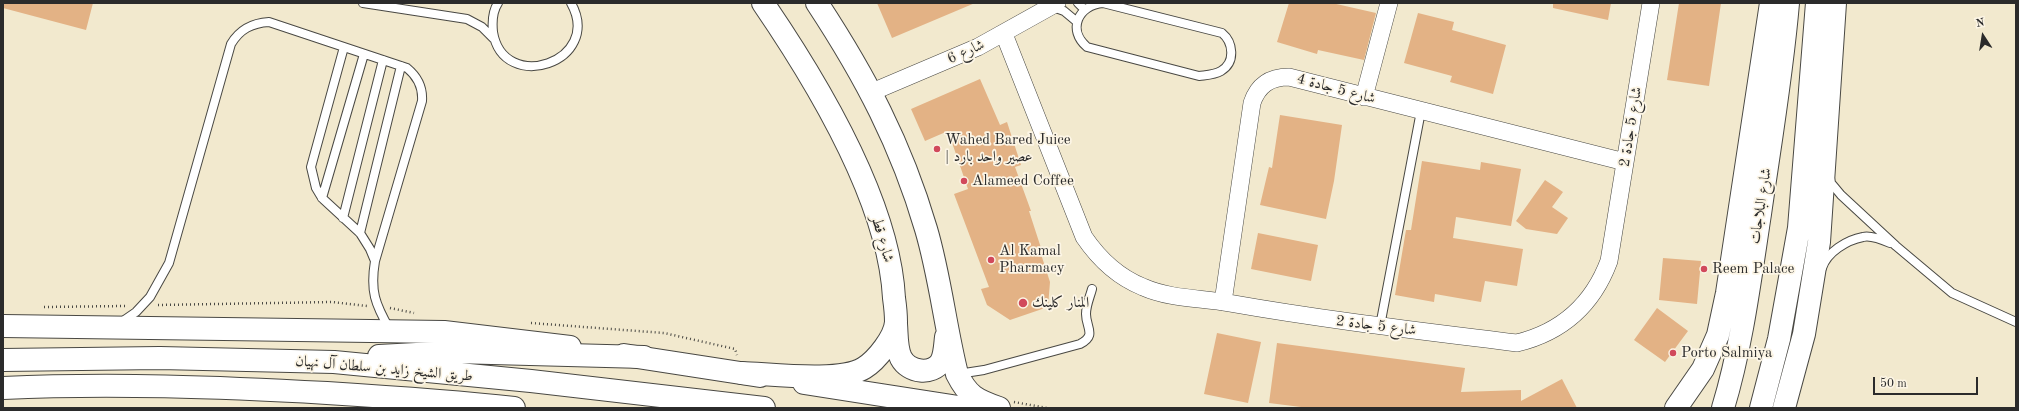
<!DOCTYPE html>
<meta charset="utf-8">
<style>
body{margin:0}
#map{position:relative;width:2019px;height:411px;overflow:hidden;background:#f2e9ce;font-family:"Old Standard TT",serif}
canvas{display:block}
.frame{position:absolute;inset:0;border:4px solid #2b2b2b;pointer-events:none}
.north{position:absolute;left:1963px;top:16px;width:40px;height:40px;-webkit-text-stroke:3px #fcf5e5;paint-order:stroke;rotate:348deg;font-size:11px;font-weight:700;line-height:16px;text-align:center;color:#2b2b2b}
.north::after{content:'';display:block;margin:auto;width:14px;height:18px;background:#2b2b2b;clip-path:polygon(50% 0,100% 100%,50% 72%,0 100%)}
.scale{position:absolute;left:1873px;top:377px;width:105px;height:18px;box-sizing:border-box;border:2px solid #2b2b2b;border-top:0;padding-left:5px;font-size:12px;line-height:14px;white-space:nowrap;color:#2b2b2b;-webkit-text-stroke:3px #fcf5e5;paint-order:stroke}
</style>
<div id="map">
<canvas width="2019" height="411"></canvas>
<div class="frame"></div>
<div class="north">N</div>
<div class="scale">50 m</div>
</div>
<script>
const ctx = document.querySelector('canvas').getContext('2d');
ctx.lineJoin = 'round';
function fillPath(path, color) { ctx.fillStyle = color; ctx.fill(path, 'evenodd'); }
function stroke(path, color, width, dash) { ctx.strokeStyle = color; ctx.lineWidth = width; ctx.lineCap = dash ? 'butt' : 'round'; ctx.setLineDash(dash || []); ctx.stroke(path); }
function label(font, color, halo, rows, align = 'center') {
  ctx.font = font + ' "Old Standard TT",Amiri,serif'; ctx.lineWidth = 3.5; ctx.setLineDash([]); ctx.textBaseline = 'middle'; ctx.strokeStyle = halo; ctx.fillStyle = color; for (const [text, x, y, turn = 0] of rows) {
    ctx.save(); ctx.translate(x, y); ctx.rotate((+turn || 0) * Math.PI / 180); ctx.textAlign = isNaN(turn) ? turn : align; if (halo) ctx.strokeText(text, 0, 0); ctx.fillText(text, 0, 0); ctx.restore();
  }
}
const building = new Path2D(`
 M 3,3 L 93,3 L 86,30 L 3,8 Z
 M 877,3 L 975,3 L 892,38 Z
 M 1289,3 L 1332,3 L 1376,13 L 1364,60 L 1318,50 L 1317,54 L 1277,42 Z
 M 1553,3 L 1611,3 L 1608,20 L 1553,8 Z
 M 1679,3 L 1721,3 L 1709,86 L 1667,80 Z
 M 1418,13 L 1454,22 L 1452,30 L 1506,45 L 1493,94 L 1450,82 L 1452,76 L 1404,63 Z
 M 980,79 L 1000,125 L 1007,122 L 1021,165 L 1015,167 L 1031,211 L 1029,211 L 1042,251 L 1040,251 L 1050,282 L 1048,307 L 1010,320 L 987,305 L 981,289 L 989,287 L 954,194 L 968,189 L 948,131 L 925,141 L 911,109 Z
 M 1280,115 L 1342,125 L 1334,181 L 1326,219 L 1260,205 L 1269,167 L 1272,168 Z
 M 1422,161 L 1480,170 L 1481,162 L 1521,169 L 1511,226 L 1456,217 L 1453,238 L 1523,249 L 1517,286 L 1485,281 L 1481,302 L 1435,294 L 1434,302 L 1395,295 L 1406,230 L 1411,230 Z
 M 1545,180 L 1563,192 L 1552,207 L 1568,218 L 1557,234 L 1526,229 L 1516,221 Z
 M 1258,233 L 1318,245 L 1311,281 L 1251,269 Z
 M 1663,258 L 1701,261 L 1697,304 L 1659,300 Z
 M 1657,308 L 1688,331 L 1665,362 L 1634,340 Z
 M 1217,333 L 1261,342 L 1248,403 L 1204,394 Z
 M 1277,343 L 1465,368 L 1461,392 L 1521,390 L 1521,401 L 1562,379 L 1577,408 L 1309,408 L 1269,403 Z`);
const path = new Path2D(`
 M 158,305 L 332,302 L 367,306
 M 44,307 L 125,306
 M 390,308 L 414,313
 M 531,323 L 664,333 L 735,349 L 737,355
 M 1014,402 L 1047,408`);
const service = new Path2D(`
 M 363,3 L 467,19 L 482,27 L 494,39
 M 498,3 C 492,12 492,22 493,32 C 503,95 604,62 571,3
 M 1078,3 L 1085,10
 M 1103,3 L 1222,33 C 1233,42 1236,62 1221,71 C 1214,75 1206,75 1199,76 L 1087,47 C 1067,30 1078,5 1103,3 Z
 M 1053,7 L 1064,11 L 1076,21
 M 344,47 L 311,167 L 316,188 L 322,198 L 360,233 L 370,249 L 375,261
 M 1830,178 L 1831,183 L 1841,195 L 1896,246 L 1952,293 L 2016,322
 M 322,198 L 364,54
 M 343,218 L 383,60
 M 360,233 L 401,66
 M 1822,268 C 1827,252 1847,240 1863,237 C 1871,235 1883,240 1890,243
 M 120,323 L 136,312 L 150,297 L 169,263 L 231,44 C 240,29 252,23 269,22 L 407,68 C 418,77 423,87 422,101 L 375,261 C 370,291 375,304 390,330
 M 1380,326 L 1421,111
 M 958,374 L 984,370 L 1080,344 C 1097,335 1086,328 1086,314 C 1086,305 1090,297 1092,289`);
const minor = new Path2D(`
 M 1004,34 L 1084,237 C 1099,259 1118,277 1143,287 C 1170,299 1201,298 1229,303 C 1325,320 1421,331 1517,343 C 1562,332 1593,304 1609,261 L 1651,3
 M 872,92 L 978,47 L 1057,3
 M 1364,97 L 1389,3
 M 1223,302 L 1252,103 C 1258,85 1270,77 1289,77 L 1625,162`);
const secondary = new Path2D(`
 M 3,326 L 444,332 L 570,347
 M 624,355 L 760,376
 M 804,383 L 965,408`);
const primary = new Path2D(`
 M 817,3 C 865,76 901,144 926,229 C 940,276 945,326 957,374 C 968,396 976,400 999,408
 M 896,324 C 897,335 896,348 901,358 C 909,373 932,375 941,362 C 945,355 945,345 946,337
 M 742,373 C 772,374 840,383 864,368 C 877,360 895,337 896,322 C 896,314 895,305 894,298 C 889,201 817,82 763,3
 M 1676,408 L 1703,369 L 1718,335 L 1727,293 L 1771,3
 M 1723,408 C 1742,345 1750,279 1760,214 C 1770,144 1782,74 1788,3
 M 1761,408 L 1779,339 L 1799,228 L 1817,3
 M 1784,408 L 1804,334 L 1819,242 L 1835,3`);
const motorway = new Path2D(`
 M 379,356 L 454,352 L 644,357
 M 3,360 L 160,358 L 334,362 L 531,381 L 764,408
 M 3,388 C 111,383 219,387 327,393 C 390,397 452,401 514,408`);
const markers = [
 [937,149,4,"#d1495b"],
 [964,181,4,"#d1495b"],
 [991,260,4,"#d1495b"],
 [1704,269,4,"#d1495b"],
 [1023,303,5,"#d1495b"],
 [1673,353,4,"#d1495b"]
];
const streetNames = [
 ["شارع 6",966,52,-24],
 ["شارع 5 جادة 4",1336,89,15],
 ["شارع 5 جادة 2",1631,127,-81],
 ["شارع البلاجات",1761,206,-81],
 ["شارع قطر",882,239,74],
 ["شارع 5 جادة 2",1376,326,7],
 ["طريق الشيخ زايد بن سلطان آل نهيان",384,369,5]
];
const poiNames = [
 ["Wahed Bared Juice",945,140],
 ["| عصير واحد بارد",945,157],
 ["Alameed Coffee",972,181],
 ["Al Kamal",999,251],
 ["Pharmacy",999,268],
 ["Reem Palace",1712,269],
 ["المنار كلينك",1032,303],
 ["Porto Salmiya",1681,353]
];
fillPath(building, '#e3b285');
stroke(service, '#494843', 10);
stroke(minor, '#494843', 18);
stroke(secondary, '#494843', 24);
stroke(primary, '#494843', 24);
stroke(motorway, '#494843', 24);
stroke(path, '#494843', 2.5, [1, 3]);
stroke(service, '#fff', 8);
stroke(minor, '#fff', 17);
stroke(secondary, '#fff', 22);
stroke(primary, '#fff', 22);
stroke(motorway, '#fff', 22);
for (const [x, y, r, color] of markers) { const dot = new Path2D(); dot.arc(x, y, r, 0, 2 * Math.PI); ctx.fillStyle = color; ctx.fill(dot); stroke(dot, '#fcf5e5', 1.5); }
label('15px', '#2b2b2b', '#fcf5e5', streetNames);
label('15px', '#2b2b2b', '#fcf5e5', poiNames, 'left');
</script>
